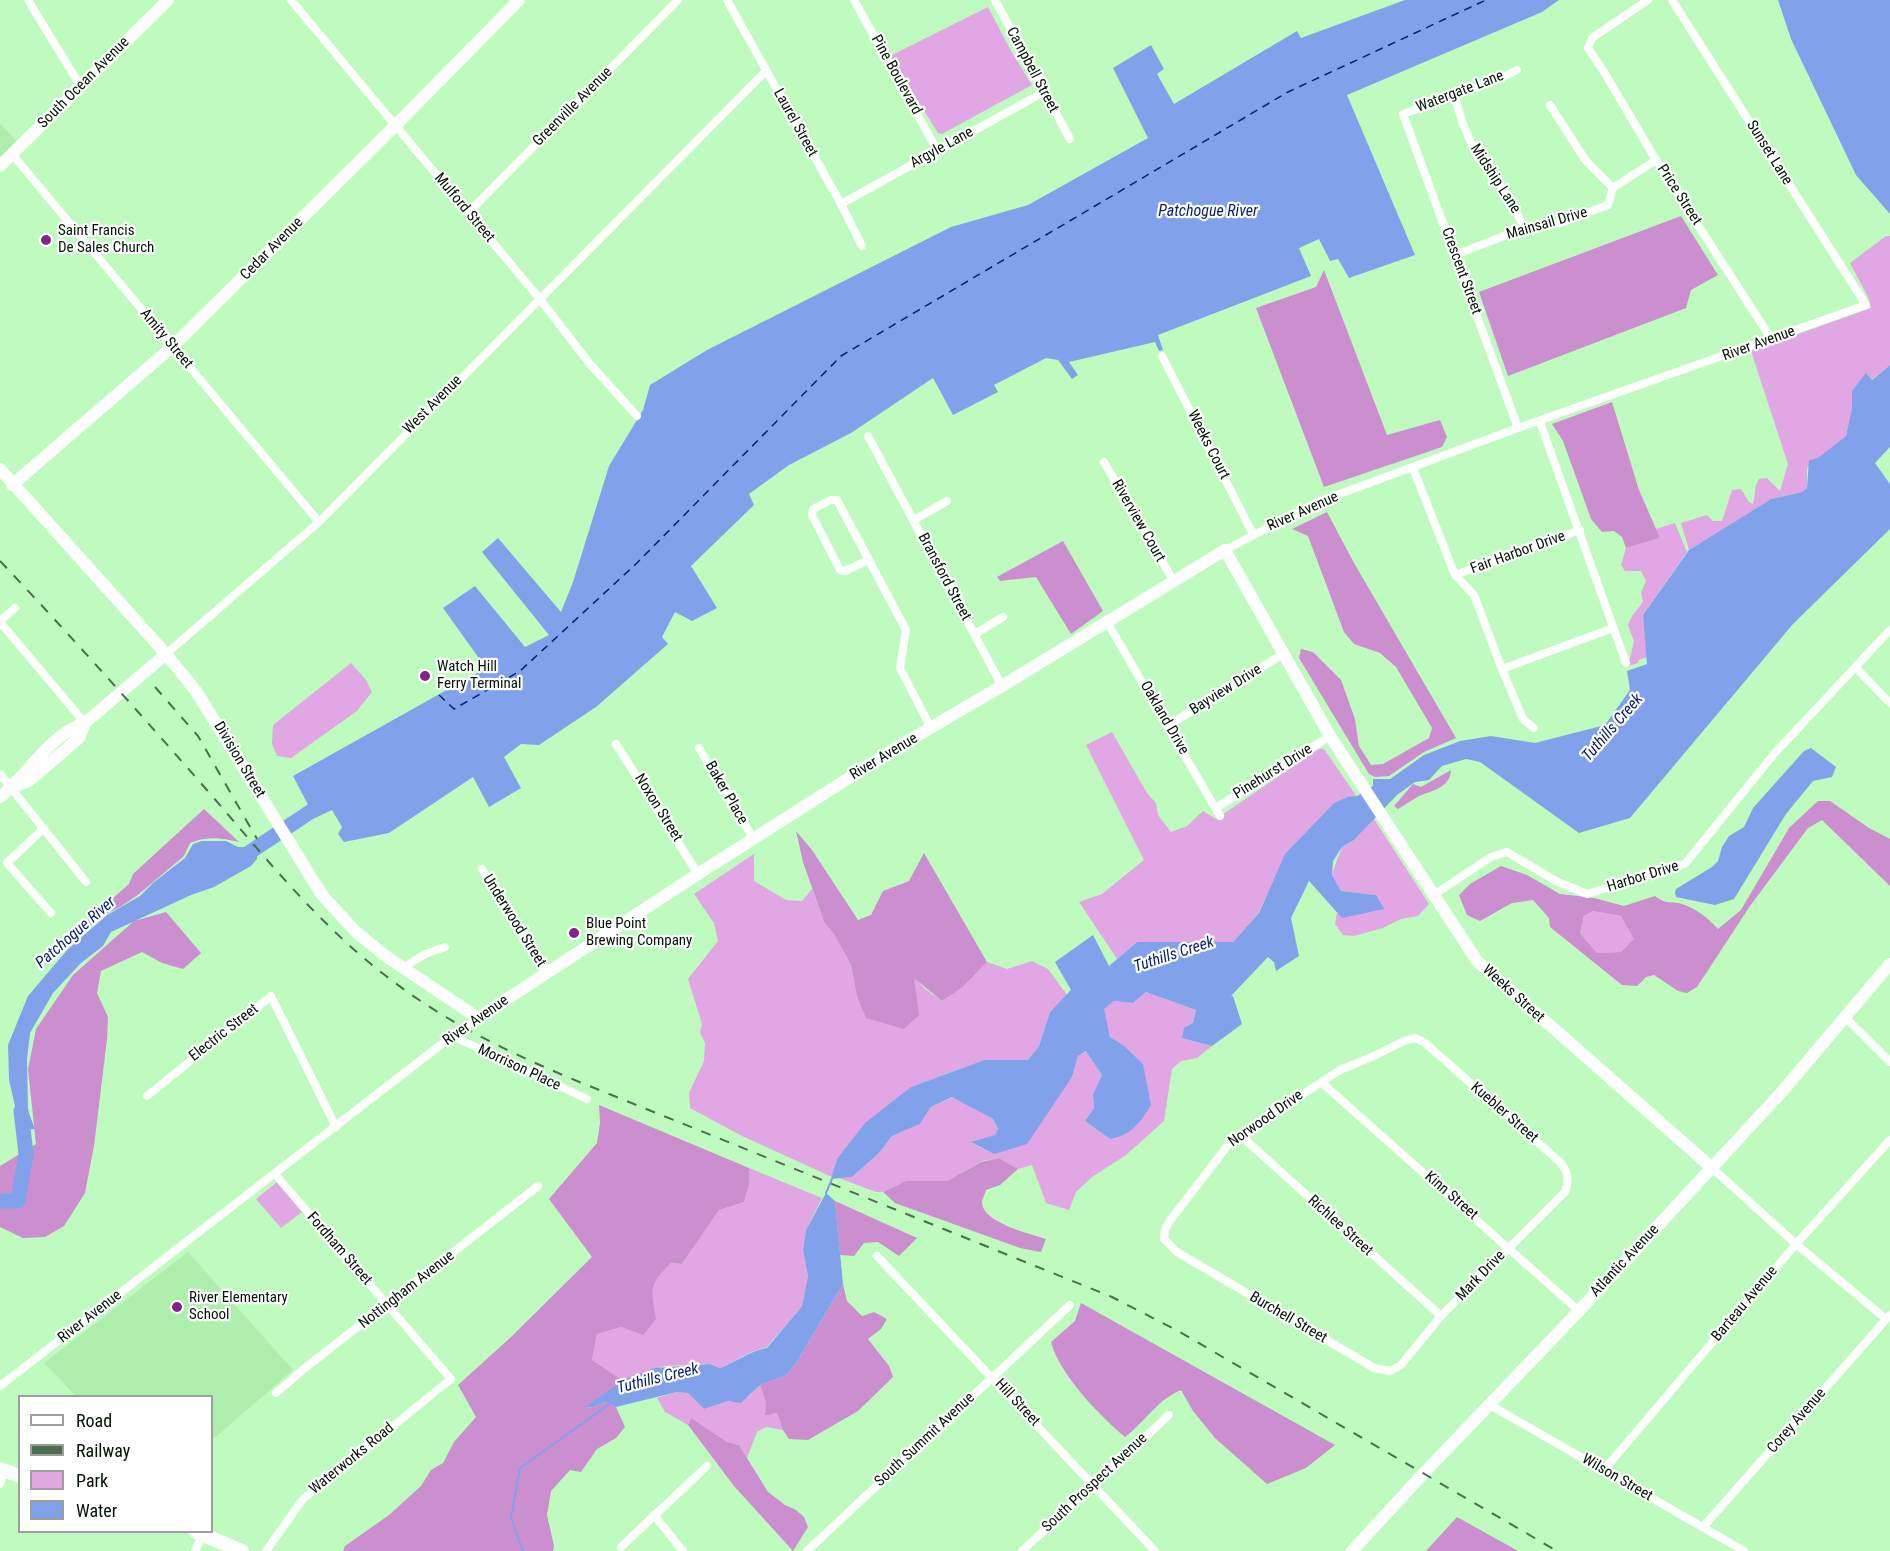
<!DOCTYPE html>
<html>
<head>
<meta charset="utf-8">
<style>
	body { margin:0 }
	#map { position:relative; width:1890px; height:1551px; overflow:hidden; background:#bffbbf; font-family:"Roboto Condensed",sans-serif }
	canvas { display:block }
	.legend { position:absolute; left:18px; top:1395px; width:195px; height:138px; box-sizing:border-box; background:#fff; border:2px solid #99a19a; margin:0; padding:8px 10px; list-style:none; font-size:18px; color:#001302 }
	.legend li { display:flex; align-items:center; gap:12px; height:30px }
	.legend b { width:30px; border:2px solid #99a19a }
</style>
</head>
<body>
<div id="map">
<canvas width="1890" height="1551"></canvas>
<ul class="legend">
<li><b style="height:8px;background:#fff"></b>Road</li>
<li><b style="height:8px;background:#4b6e4c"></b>Railway</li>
<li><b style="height:16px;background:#e1a6e4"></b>Park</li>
<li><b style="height:16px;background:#81a2eb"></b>Water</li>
</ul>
</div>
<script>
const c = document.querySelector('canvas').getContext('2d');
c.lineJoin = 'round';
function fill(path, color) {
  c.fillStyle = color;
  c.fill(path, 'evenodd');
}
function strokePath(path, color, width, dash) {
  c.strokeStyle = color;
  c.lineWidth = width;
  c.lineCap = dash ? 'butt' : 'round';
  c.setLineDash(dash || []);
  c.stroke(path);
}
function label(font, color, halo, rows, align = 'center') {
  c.font = font + ' "Roboto Condensed",sans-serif';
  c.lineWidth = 4.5;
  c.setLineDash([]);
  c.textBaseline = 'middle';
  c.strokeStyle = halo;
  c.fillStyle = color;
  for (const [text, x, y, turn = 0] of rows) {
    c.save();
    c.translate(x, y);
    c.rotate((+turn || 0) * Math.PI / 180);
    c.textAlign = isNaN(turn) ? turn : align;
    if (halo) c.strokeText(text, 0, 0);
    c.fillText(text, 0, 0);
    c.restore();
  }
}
fill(new Path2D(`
	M 0,123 L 16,141 L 0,158 Z
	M 188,1252 L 293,1370 L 212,1440 L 212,1396 L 76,1396 L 44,1363 Z`), '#aeefae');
fill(new Path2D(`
	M 988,7 L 1011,51 L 1032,85 L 942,134 L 938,133 L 890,56 Z
	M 1886,236 L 1890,236 L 1890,365 L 1871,380 L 1867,374 L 1852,391 L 1852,407 L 1846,436 L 1807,468 L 1807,488 L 1802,492 L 1771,499 L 1689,550 L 1681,523 L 1707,515 L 1713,521 L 1722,521 L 1732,490 L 1741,489 L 1749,502 L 1753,504 C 1756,494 1753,488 1759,479 L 1767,478 L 1780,491 L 1788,464 L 1751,351 L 1871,308 L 1868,297 L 1850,263 Z
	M 1675,523 L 1687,552 L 1643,615 L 1647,657 L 1639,660 L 1638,663 L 1628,666 L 1634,641 L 1628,625 C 1632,613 1638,611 1643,601 L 1641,593 L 1646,581 L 1641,571 L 1625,571 L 1621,565 L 1626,548 L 1660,538 L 1656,529 Z
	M 351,663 L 366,680 L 372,692 L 357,711 L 291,758 L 277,756 L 272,744 L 273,725 Z
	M 1112,732 L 1147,793 L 1156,803 L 1158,815 L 1171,832 L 1187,826 L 1203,811 L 1216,819 L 1319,749 L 1324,749 L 1357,797 L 1347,797 L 1334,803 L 1286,854 L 1258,914 L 1233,942 L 1137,942 L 1117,959 L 1079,902 L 1102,894 L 1144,860 L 1086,745 Z
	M 1374,819 L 1429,904 L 1418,916 L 1401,919 L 1383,928 L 1354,936 L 1343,935 L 1335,924 L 1337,912 L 1342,918 L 1376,895 L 1341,891 L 1332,875 L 1333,871 L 1342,847 L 1354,840 Z
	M 754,854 L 754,881 L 786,900 L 802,901 L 812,889 L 824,922 L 834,934 L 851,965 L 857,996 L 914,977 L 925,989 L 942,1001 L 963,987 L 987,962 L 1007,969 L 1032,961 L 1048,969 L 1067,995 L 1050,1012 L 1039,1046 L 1028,1060 L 984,1060 L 911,1087 L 837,1159 L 832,1177 L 742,1136 L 690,1108 L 689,1093 L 704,1061 L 705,1043 L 700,1033 L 702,1024 L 688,979 L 718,941 L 714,923 L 694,894 Z
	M 1593,911 L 1621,916 L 1635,939 L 1621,952 L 1597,953 L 1580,933 L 1584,916 Z
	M 1146,992 L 1196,1010 L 1193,1023 L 1183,1038 L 1212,1046 L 1197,1058 L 1181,1061 L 1172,1069 L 1164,1121 L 1126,1155 L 1092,1177 L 1076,1192 L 1069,1210 L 1046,1203 L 1032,1165 L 1018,1169 L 999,1158 L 982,1161 L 947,1181 L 906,1181 L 883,1192 L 876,1192 L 839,1178 L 852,1177 L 879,1153 L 892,1136 L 920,1124 L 931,1107 L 953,1097 L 993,1119 L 998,1130 L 995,1135 L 972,1143 L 994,1154 L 1072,1077 L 1078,1056 L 1087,1051 L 1102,1075 L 1093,1094 L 1094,1108 L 1085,1121 L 1110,1139 L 1123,1045 L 1110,1037 L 1103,1009 L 1114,1001 L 1133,1003 Z
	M 749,1168 L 822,1198 L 806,1230 L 803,1250 L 808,1276 L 802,1306 L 766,1348 C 749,1350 736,1362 720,1368 L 710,1364 L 664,1366 L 622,1380 L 592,1360 L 597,1334 L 622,1327 L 651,1293 L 655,1278 L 671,1263 L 682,1264 L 719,1210 L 744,1202 L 749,1185 Z
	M 277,1182 L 302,1212 L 281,1228 L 256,1199 Z
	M 760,1385 L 766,1403 L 766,1416 L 777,1413 L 783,1430 L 766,1427 L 757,1432 L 747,1458 L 739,1445 L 727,1442 L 691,1418 L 688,1425 L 665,1412 L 657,1398 L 677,1392 L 688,1393 L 704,1409 L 728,1401 L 748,1397 Z`), '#e1a6e4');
fill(new Path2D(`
	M 1681,216 L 1718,275 L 1691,290 L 1686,308 L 1508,376 L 1479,292 Z
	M 1324,270 L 1387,435 L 1440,420 L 1447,437 L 1442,447 L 1324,487 L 1256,308 L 1316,287 Z
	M 1612,402 L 1639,490 L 1660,538 L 1626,548 L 1622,537 L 1614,531 L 1602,532 L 1591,519 L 1563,441 L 1552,424 Z
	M 1327,512 L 1354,563 L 1456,738 L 1424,752 L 1389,776 L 1375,777 L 1369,774 L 1299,658 L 1301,649 L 1313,652 L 1341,680 L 1355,719 L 1359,746 L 1371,765 L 1383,764 L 1429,738 L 1432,728 L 1396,667 L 1380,653 L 1354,644 L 1344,632 L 1308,536 L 1292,529 Z
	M 1063,541 L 1103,611 L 1071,634 L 1036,577 L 1000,581 L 997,577 Z
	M 1451,770 C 1450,788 1433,790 1419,796 C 1412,800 1405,805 1398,809 L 1394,806 L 1413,784 L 1421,787 Z
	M 1818,801 L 1830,801 L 1869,828 L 1890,839 L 1890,886 L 1822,820 L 1808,828 L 1750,906 L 1697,987 L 1687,993 L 1678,991 L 1654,975 L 1646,977 L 1637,986 L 1622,985 L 1550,927 L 1549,918 L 1533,900 L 1512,903 L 1480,921 L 1467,915 L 1459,895 L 1470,884 L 1501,866 L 1527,875 L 1560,894 L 1594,898 L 1624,906 L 1655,896 C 1668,906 1669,900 1682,904 C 1697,909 1708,918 1718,929 L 1741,910 L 1789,828 ZM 1593,911 L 1621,916 L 1634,939 L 1621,952 L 1597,953 L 1580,933 L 1584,916 Z
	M 204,809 L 239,842 C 221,838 208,836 190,843 L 184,856 L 139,894 L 120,907 L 106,914 L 76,937 L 72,934 L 129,884 L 133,874 Z
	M 796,831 L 812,850 L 858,920 L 871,915 L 883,891 L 909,881 L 924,853 L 987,962 L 963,987 L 942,1001 L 914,978 L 919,1015 L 904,1029 L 866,1018 L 857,996 L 851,965 L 834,934 L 824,922 L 803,862 Z
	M 166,912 L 201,953 L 183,969 L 162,963 L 142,952 L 101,971 L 97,993 L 108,1017 L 107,1039 L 94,1146 L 85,1193 L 64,1226 L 45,1237 L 23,1238 L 0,1227 L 0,1166 L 36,1144 L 28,1069 L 36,1029 L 73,975 L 134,921 Z
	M 599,1105 L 749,1168 L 749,1185 L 744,1202 L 719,1210 L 682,1264 L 671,1263 C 648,1285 651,1289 656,1319 L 643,1335 L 622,1327 L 597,1334 L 592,1360 L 622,1380 L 585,1408 L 594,1407 L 605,1402 L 616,1407 L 625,1427 L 616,1438 L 597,1449 L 581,1472 L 570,1470 L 551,1491 L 547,1515 L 554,1546 L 553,1551 L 343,1551 L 345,1546 L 389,1515 L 421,1486 L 431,1470 L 443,1463 L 454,1442 L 476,1417 L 458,1385 L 510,1338 L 592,1257 L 549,1199 L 597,1143 L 600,1123 Z
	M 999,1158 L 1018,1169 L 1000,1185 L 986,1190 C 985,1194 982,1199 982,1203 C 983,1223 1031,1234 1046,1239 L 1041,1252 L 1020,1248 L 895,1203 L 883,1192 L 906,1181 L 947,1181 L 981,1162 Z
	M 835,1201 L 917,1238 L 899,1256 L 878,1242 L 864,1243 L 854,1256 L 840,1255 Z
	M 843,1284 L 847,1301 L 862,1316 L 874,1312 L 887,1319 L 881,1329 L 868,1339 L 889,1366 L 893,1377 L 858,1411 L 808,1440 L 789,1439 L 783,1430 L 777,1413 L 765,1416 L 766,1403 L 760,1385 L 785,1376 L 795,1365 Z
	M 1081,1303 L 1335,1445 L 1306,1468 L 1267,1484 L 1215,1438 L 1193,1411 L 1181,1390 C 1157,1400 1146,1421 1125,1437 C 1099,1415 1060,1375 1051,1342 L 1075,1321 Z
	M 691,1418 L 727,1442 L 739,1445 L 768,1492 L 785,1505 L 796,1510 L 804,1517 L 808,1527 L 793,1551 L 734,1486 L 688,1425 Z
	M 1457,1517 L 1518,1551 L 1426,1551 Z`), '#cb8ece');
fill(new Path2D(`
	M 1405,0 L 1559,0 L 1542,12 L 1347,95 L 1415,255 L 1349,278 L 1338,259 L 1330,261 L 1319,239 L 1299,248 L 1311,276 L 1158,335 L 1163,350 L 1159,351 L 1155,342 L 1069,362 L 1078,375 L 1072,379 L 1058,360 L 1046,358 L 994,385 L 998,392 L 953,415 L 933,378 L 851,433 L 789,465 L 749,494 L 754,505 L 691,566 L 717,608 L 692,621 L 675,612 L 662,637 L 668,644 L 596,707 L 539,745 L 521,744 L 504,757 L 521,788 L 489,807 L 473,777 L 389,833 L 344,842 L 338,834 L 342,827 L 332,810 L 315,818 L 293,776 L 486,668 L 443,608 L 475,586 L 525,647 L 549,635 L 482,552 L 498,538 L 561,612 L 573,582 L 609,466 L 643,410 L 650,385 L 707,350 L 951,227 L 1028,205 L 1148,138 L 1113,68 L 1151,45 L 1164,69 L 1157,74 L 1174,104 L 1297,31 L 1301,38 Z
	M 1778,0 L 1890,0 L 1890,214 L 1856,175 L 1791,39 Z
	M 1890,365 L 1890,447 L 1875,463 L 1890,484 L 1890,529 L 1793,624 L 1630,818 L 1579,833 L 1480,762 L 1466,759 L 1442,766 L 1429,780 L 1415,782 L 1397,795 L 1354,840 L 1342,847 L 1333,861 L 1332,875 L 1341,891 L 1376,895 L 1384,909 L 1342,918 L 1309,881 L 1291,918 L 1299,956 L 1276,971 L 1274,962 L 1268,957 L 1231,996 L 1233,996 L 1242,1024 L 1212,1046 L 1182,1038 L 1184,1028 L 1193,1023 L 1196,1010 L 1146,992 L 1133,1003 L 1114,1001 L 1104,1009 L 1110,1037 L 1123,1045 L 1143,1064 L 1151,1105 C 1139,1124 1133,1134 1110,1139 L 1085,1121 L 1094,1108 L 1093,1094 L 1102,1075 L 1086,1051 L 1078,1056 L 1072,1077 L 1027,1144 L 994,1154 L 971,1142 L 995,1135 L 998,1129 L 993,1119 L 952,1097 L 931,1107 L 920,1124 L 892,1136 L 879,1153 L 852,1177 L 831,1179 L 837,1159 L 865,1123 L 911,1087 L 984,1060 L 1028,1060 L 1039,1046 L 1050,1012 L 1071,990 L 1055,962 L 1093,935 L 1109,966 L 1137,942 L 1233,942 L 1259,913 L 1285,854 L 1334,803 L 1347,797 L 1357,796 L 1373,786 L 1373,779 L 1390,779 L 1424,755 L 1460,741 L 1491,736 L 1535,743 L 1605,725 L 1630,690 L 1627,671 L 1647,664 L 1643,615 L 1689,550 L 1771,499 L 1802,492 L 1807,488 L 1809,460 L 1818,458 L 1846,436 L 1852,407 L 1852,391 L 1866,373 L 1872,380 Z
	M 1811,748 L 1836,767 L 1832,777 L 1813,781 L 1786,814 L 1734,899 L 1715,905 L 1676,897 L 1675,893 L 1676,889 L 1712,867 L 1718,861 L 1722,847 L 1729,836 L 1744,827 L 1753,808 L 1804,751 Z
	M 202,841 L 226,841 L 238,847 L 250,847 L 257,855 L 257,859 L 251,866 L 214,887 L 191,895 L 111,932 L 103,946 L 81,963 L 53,993 L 30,1033 L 27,1060 L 28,1111 L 35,1129 L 23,1130 L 18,1119 L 9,1080 L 8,1045 L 28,996 L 68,949 L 107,915 L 140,896 L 153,883 L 185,858 L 193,844 Z
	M 826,1193 L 835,1201 L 843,1284 L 795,1365 L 785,1376 L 760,1385 L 741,1403 L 728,1401 L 704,1409 L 688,1393 L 677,1392 L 616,1407 L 605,1402 L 594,1407 L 584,1408 L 622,1380 L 655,1368 L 710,1364 L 720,1368 C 737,1362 749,1351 767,1348 L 802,1306 L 808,1276 L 803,1250 L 806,1230 Z`), '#81a2eb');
strokePath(new Path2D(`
	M 826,1193 L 832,1179
	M 523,1551 L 511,1518 L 520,1468 L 611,1403`), '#81a2eb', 2);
strokePath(new Path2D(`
	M 238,860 L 328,800
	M 0,1201 L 18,1201 L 26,1154 L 21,1111`), '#81a2eb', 15);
strokePath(new Path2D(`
	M 439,695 L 454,709 L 520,671 L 637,563 L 841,356 L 1288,92 L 1486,0`), '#061e70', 1.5, [8, 6]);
strokePath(new Path2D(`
	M 28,0 L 81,87
	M 291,0 L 539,298 L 590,364 L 637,416
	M 727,0 L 841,204 L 862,246
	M 854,0 L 937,150
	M 995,0 L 1070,139
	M 1648,0 L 1592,38 L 1588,48 L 1604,72 L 1656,160 L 1772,340
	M 1517,70 L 1494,81 L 1403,114 L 1518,428
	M 1454,94 L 1462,121 L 1476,155 L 1496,177 L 1525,228
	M 1550,105 L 1586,161 L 1613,188
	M 12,154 L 319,522
	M 841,204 L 1044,92
	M 468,213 L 678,0
	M 1455,255 L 1525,228 L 1560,223 L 1608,205 L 1613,188 L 1656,160
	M 1162,356 L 1253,534
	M 1540,422 L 1626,663
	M 868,436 L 1002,686
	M 1104,462 L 1173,580
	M 1413,468 L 1455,575 L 1474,595 L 1502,669 L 1523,719 L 1534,728
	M 914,520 L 947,501
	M 1225,550 L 1318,502 L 1518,428 L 1866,305 L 1672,0
	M 869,560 L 845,571 L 840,570 L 812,515 L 813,509 L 831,500 L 837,500 L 906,630 L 900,668 L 931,728
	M 1455,575 L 1580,530
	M 0,621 L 15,608
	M 0,622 L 85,723
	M 1107,622 L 1220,816
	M 975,634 L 1003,617
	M 166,654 L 319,522 L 766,71
	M 1855,667 L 1890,703
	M 1502,669 L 1613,628
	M 1169,725 L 1283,654
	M 616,744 L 698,874
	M 699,748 L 753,838
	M 0,774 L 86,882
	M 1216,808 L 1330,736
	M 44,828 L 7,863 L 51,913
	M 482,869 L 547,973
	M 1435,894 L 1491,857 L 1507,852 L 1556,881 L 1587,894 L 1685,864 L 1774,754 L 1890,630
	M 403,968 L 425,954 L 445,947
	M 1846,1018 L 1890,1062
	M 452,1036 L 587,1099
	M 1415,1038 L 1424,1042 L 1560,1162 C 1568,1172 1570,1179 1565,1192 L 1441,1316 L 1401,1365 L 1390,1371 L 1374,1368 L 1177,1252 L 1164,1239 L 1165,1230 L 1169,1222 L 1231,1141 L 1340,1070 L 1374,1056 L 1404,1041 Z
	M 1321,1082 L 1579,1311
	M 147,1096 L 271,996 L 336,1127
	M 1240,1135 L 1441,1316
	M 1711,1167 L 1796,1244 L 1886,1319
	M 877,1256 L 1155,1551
	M 0,1386 L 452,1036 L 478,1018
	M 276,1393 L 305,1368 L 538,1186
	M 1490,1405 L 1744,1551
	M 1603,1471 L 1796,1244 L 1890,1140
	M 0,1484 L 4,1471
	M 654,1515 L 683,1551
	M 1703,1527 L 1890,1315
	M 621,1547 L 707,1466
	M 195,1551 L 203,1534
	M 266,1551 L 303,1499 L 451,1379 L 275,1174
	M 807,1551 L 1070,1305
	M 1022,1551 L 1169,1415`), '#fff', 8);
strokePath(new Path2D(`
	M 0,166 L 168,0
	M 0,469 L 166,654 L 196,691 L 322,895 L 356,932 L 387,957 L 478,1018 L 698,874 L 896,748 L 1002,686 L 1225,550 L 1330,736 L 1477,961 L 1711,1167
	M 12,485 L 172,347 L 395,126 L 519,0
	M 16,786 L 29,781 L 79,738 L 85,723
	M 0,797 C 29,774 49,735 85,723 L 166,654
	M 1352,1551 L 1423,1474 L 1579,1311 L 1780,1094 L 1890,964`), '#fff', 12);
strokePath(new Path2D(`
	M 0,1469 L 20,1476
	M 196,1532 L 242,1551`), '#fff', 14);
strokePath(new Path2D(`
	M 0,561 C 73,638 143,717 213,797 C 268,861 322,928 390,979 C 447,1023 510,1053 577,1081 L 1112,1297 L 1178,1331 L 1557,1551
	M 155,687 L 198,736 L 257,839`), '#4b6e4c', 2, [10, 10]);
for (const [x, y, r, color] of [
	[46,240,6,"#85238c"],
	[425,676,6,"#85238c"],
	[574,933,6,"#85238c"],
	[177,1307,6,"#85238c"]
]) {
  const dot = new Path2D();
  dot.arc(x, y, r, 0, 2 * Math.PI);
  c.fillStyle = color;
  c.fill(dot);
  strokePath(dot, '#fff', 2);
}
label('15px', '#001302', '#fff', [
	["Campbell Street",1032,70,62],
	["Pine Boulevard",896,75,61],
	["South Ocean Avenue",84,83,-45],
	["Watergate Lane",1460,92,-21],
	["Greenville Avenue",573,107,-45],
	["Laurel Street",795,123,61],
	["Argyle Lane",942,148,-29],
	["Sunset Lane",1769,153,58],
	["Midship Lane",1495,179,57],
	["Price Street",1679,195,57],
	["Mulford Street",464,208,50],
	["Mainsail Drive",1547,224,-16],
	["Cedar Avenue",272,249,-45],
	["Crescent Street",1461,271,70],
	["Amity Street",166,339,50],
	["River Avenue",1759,344,-20],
	["West Avenue",433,405,-45],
	["Weeks Court",1208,445,63],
	["River Avenue",1303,512,-24],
	["Riverview Court",1138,521,60],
	["Fair Harbor Drive",1518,553,-20],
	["Bransford Street",944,577,62],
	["Bayview Drive",1226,690,-32],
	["Oakland Drive",1164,718,60],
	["River Avenue",884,757,-31],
	["Division Street",239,760,59],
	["Pinehurst Drive",1273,772,-32],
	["Baker Place",726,793,60],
	["Noxon Street",658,808,58],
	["Harbor Drive",1643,877,-17],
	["Underwood Street",514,921,58],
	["Weeks Street",1513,994,42],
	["River Avenue",476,1021,-35],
	["Electric Street",224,1033,-38],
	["Morrison Place",519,1068,25],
	["Kuebler Street",1504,1113,41],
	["Norwood Drive",1266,1119,-35],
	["Kinn Street",1451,1196,41],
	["Richlee Street",1340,1226,42],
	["Fordham Street",339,1249,49],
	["Atlantic Avenue",1625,1261,-47],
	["Mark Drive",1481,1276,-46],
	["Nottingham Avenue",407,1290,-38],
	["Barteau Avenue",1745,1304,-50],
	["River Avenue",90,1317,-38],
	["Burchell Street",1288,1318,30],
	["Hill Street",1017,1403,47],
	["Corey Avenue",1797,1421,-49],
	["South Summit Avenue",925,1440,-43],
	["Waterworks Road",352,1459,-39],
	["Wilson Street",1617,1478,30],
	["South Prospect Avenue",1095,1483,-43]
]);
label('15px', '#001302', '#fff', [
	["Saint Francis",58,231],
	["De Sales Church",58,248],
	["Watch Hill",437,667],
	["Ferry Terminal",437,684],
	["Blue Point",586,924],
	["Brewing Company",586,941],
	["River Elementary",189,1298],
	["School",189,1315]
], 'left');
label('italic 16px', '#061e70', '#fff', [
	["Patchogue River",1208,212],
	["Tuthills Creek",1613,728,-49],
	["Patchogue River",76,933,-41],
	["Tuthills Creek",1174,955,-18],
	["Tuthills Creek",658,1379,-14]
]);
</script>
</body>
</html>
